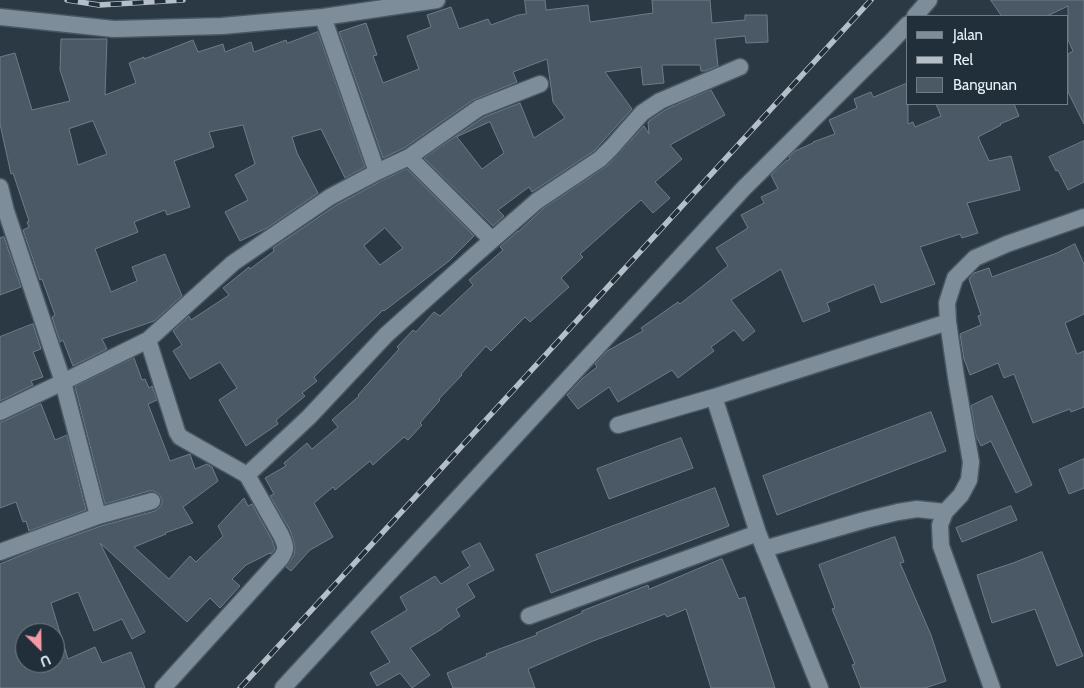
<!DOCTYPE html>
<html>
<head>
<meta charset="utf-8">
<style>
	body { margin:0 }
	#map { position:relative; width:1084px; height:688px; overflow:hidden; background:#2b3944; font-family:Cabin,sans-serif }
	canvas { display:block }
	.legend { position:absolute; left:906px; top:15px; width:162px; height:90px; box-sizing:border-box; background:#212f3a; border:1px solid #717d86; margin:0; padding:6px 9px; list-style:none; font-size:15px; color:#e9f2f9 }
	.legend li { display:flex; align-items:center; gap:10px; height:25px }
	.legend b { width:25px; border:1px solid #717d86 }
	.north { position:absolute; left:15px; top:623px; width:50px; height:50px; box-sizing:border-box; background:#212f3a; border:1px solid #717d86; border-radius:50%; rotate:157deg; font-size:14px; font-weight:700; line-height:20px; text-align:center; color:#e9f2f9 }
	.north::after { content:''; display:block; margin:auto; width:18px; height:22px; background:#f49aa6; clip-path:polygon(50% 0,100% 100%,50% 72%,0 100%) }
</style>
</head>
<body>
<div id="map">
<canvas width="1084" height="688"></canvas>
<ul class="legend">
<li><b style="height:6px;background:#7d8d9a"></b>Jalan</li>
<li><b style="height:6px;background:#b5bfc8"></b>Rel</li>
<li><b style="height:14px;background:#4a5965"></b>Bangunan</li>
</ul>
<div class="north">U</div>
</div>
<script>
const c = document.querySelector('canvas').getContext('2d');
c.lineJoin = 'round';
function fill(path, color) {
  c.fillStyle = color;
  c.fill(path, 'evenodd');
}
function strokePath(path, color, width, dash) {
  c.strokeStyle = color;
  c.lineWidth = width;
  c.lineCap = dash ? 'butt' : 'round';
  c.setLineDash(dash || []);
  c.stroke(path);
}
const building = new Path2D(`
	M 525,0 L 545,0 L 546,10 L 588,5 L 590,22 L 653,13 L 652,0 L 710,0 L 712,23 L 745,20 L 745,15 L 767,15 L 768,42 L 746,43 L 745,36 L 715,39 L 718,66 L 705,71 L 701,71 L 700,65 L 662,65 L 664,83 L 643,85 L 641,67 L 605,72 L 632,109 L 594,151 L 532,192 L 529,187 L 498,210 L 504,216 L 493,226 L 424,158 L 484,117 L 520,103 L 534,138 L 565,118 L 553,102 L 547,59 L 513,72 L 517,82 L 473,100 L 404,148 L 383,158 L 339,32 L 366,23 L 377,55 L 373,56 L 383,83 L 419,69 L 407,36 L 431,27 L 427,15 L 451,7 L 459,29 L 488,19 L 491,25 L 518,15 L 526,14 ZM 490,122 L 504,153 L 482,169 L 457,137 Z
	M 991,0 L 1084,0 L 1084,124 L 1068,92 L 1068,54 L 1073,51 L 1068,40 L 1068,6 L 1047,16 L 1002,16 Z
	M 318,32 L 365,167 L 345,178 L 321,129 L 292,137 L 297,153 L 318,193 L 267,228 L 240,241 L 225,212 L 248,200 L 235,175 L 255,164 L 243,125 L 209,132 L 214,147 L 174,161 L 190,207 L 167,215 L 165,210 L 134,222 L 138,232 L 95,249 L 111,292 L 137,281 L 132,267 L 165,254 L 182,296 L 154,321 L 102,339 L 107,349 L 73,366 L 63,340 L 60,342 L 52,317 L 55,315 L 42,279 L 40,280 L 23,230 L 29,227 L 27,222 L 29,221 L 13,173 L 11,174 L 0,124 L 0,57 L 15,53 L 32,110 L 70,101 L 60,70 L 61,39 L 107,39 L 105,95 L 136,83 L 129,63 L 144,57 L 144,59 L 193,40 L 198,52 L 223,44 L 225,52 L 251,42 L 254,52 L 286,40 L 287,43 ZM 93,121 L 107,154 L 78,165 L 69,129 Z
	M 908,83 L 908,124 L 913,122 L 915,127 L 941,116 L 936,104 L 1014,104 L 1019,116 L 1000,124 L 1001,125 L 978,137 L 989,161 L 1011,156 L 1020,190 L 967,203 L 978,233 L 962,238 L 960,234 L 920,247 L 935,284 L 881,303 L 874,284 L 827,303 L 830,311 L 803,322 L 781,269 L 731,300 L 755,331 L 743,341 L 734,330 L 711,347 L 714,351 L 678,378 L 672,370 L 618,402 L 609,387 L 578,409 L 567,395 L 583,378 L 597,367 L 595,364 L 607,351 L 643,331 L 641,328 L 678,302 L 680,304 L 728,266 L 716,248 L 748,228 L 741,215 L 764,203 L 761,197 L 778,189 L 771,175 L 786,161 L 790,159 L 789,157 L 795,151 L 813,143 L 813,142 L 835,134 L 829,120 L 857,108 L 854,99 L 871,92 L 873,97 Z
	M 711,90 L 725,115 L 670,145 L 682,159 L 655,182 L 670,198 L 653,213 L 641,200 L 580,254 L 583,257 L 561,278 L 569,287 L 530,322 L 525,317 L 491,351 L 486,346 L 461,374 L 462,375 L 439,399 L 440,400 L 420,423 L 422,425 L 408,440 L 404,437 L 373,465 L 370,461 L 335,490 L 333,487 L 314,503 L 333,537 L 310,550 L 291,571 L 286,567 L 294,555 L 295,548 L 294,542 L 290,530 L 270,496 L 274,494 L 265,478 L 286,466 L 284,463 L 307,443 L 312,449 L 338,427 L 332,420 L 359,396 L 358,395 L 399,349 L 397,347 L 413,330 L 416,332 L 434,312 L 440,316 L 473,285 L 469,280 L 503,250 L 500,247 L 518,231 L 518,232 L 544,208 L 607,166 L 644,126 L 649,134 L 648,122 L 649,121 L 665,110 Z
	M 1084,141 L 1084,182 L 1068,190 L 1058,170 L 1056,171 L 1049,157 Z
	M 407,169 L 474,236 L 449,261 L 384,311 L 383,310 L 314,377 L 317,381 L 302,393 L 305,396 L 276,420 L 278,424 L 246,446 L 219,400 L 237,388 L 220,362 L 190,379 L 173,351 L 182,345 L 173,331 L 189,316 L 191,320 L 229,295 L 223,288 L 249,267 L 250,269 L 274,251 L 273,248 L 335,206 L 381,181 ZM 385,228 L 403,248 L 380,265 L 364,246 Z
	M 4,237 L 21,287 L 0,295 L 0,238 Z
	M 1075,244 L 1084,264 L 1084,314 L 1065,323 L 1077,354 L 1084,351 L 1084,407 L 1071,412 L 1070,409 L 1033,423 L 1014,374 L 1004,378 L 998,363 L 970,375 L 964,359 L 960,334 L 981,325 L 978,316 L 981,315 L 969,279 L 974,273 L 989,268 L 992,277 L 1057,253 Z
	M 33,324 L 41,349 L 33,352 L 43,377 L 31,381 L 33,385 L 0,401 L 0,337 Z
	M 134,358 L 142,380 L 145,379 L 149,388 L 152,386 L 157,400 L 148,404 L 170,461 L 190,454 L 195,469 L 207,464 L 212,467 L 218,481 L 183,507 L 193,523 L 165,533 L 166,534 L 134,547 L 169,579 L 190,556 L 196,562 L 223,536 L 218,526 L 244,498 L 248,506 L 252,504 L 272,540 L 275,549 L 271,554 L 270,553 L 246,565 L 232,579 L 240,586 L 220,608 L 210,598 L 187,622 L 100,543 L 145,632 L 132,639 L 122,619 L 94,631 L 78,592 L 51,603 L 68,659 L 95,647 L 102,663 L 131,652 L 145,688 L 0,688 L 0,564 L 36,549 L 101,526 L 155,511 L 159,508 L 162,504 L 162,499 L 159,494 L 154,491 L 149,491 L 105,504 L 75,387 ZM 25,633 L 55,633 L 55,663 L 25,663 Z
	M 992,396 L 1032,485 L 1016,493 L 991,441 L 981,446 L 976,436 L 971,406 Z
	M 41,404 L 55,440 L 67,435 L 86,510 L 29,531 L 26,521 L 23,522 L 16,502 L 0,508 L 0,422 L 4,421 Z
	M 931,412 L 946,451 L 777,515 L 763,476 Z
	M 681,438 L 693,468 L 609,499 L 597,469 Z
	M 1084,459 L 1084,488 L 1069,494 L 1059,470 Z
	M 715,488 L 729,526 L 551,593 L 536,555 Z
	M 1011,506 L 1017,520 L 962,542 L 956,528 Z
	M 895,537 L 904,562 L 900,563 L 931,635 L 946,681 L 925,688 L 861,688 L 852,665 L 855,664 L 832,609 L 835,608 L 819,565 Z
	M 480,543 L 494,570 L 467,584 L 475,597 L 456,609 L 460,616 L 442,628 L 442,629 L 410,648 L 430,675 L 412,688 L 400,673 L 377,686 L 370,673 L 390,662 L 371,632 L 407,610 L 400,597 L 435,576 L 441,584 L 470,566 L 462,552 Z
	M 1042,552 L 1083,656 L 1057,666 L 1035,609 L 992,623 L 977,575 L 1013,563 Z
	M 722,559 L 739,599 L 745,597 L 775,688 L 711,688 L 686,609 L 667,617 L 665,614 L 593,641 L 528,669 L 535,688 L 453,688 L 447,673 L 487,656 L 486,654 L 537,635 L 536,633 L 582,613 L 582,611 L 648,585 L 649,589 Z`);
fill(building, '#4a5965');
strokePath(building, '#6c7c89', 1);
const minor = new Path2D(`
	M 915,16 L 929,0
	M 0,17 L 114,29 L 222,26 L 323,17 L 437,0
	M 323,17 L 377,172
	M 409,157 L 492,240
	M 0,187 L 6,211 L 63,382 L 98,516
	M 148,340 L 177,432 L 180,437 L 247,475 L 281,535 C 286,546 287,549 281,558 L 163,688
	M 714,397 L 758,533 L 820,688
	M 0,412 L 63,382 L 148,340 L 233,263 L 330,197 L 377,172 L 409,157 L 479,108 L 540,84
	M 618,425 L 714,397 L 948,322
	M 247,475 L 309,417 L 386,335 L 475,255 L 537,201 L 600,159 L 612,147 L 642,113 L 660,101 L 740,67
	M 764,549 L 865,520 L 898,512 L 917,509 L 945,512
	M 0,552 L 98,516 L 152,501
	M 529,616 L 758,533
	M 283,688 L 744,188 L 890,43 L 908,24
	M 992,688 L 941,546 L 940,525 L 945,512 L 961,495 L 969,480 L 971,462 L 956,377 L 948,322 L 947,303 L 955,278 L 975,258 L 1007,244 L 1084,217`);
strokePath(minor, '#4b5760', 19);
strokePath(minor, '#7d8d9a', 16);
const rail = new Path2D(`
	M 67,0 L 99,5 L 183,0
	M 240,688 L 871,0`);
strokePath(rail, '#b5bfc8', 5.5);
strokePath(rail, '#212f3a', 4, [11]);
</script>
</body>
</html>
